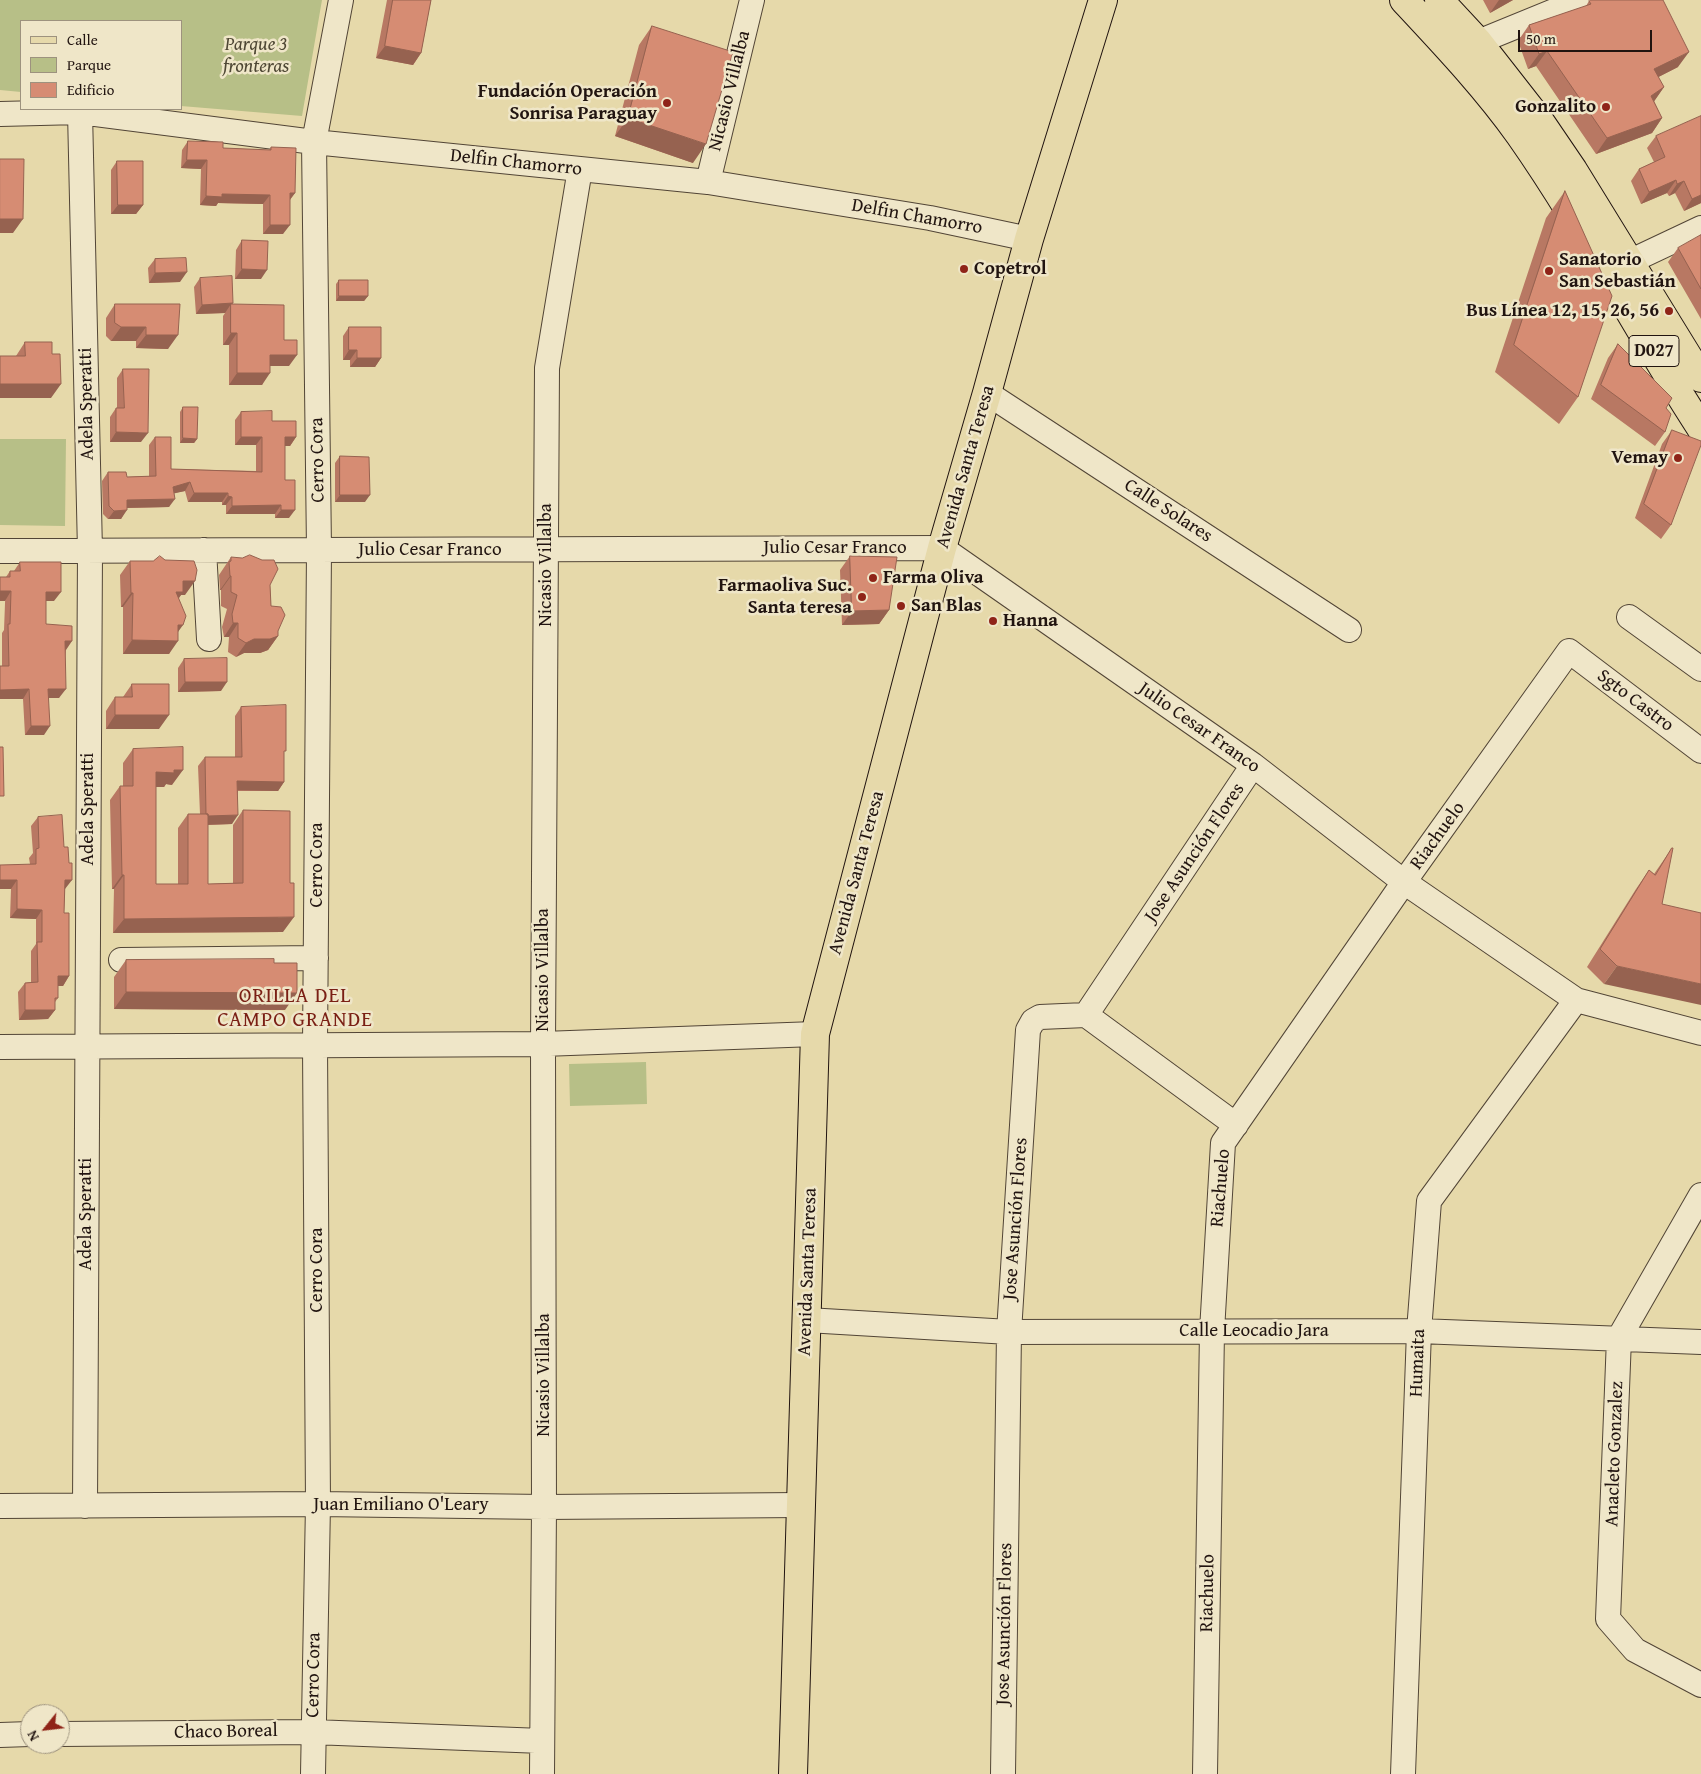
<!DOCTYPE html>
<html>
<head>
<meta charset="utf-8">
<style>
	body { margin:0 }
	#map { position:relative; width:1701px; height:1774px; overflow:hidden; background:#e6d9aa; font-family:"Gentium Book Plus",serif }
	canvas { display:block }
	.legend { position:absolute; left:20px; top:20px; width:162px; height:90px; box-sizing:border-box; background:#efe6c8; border:1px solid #9d927e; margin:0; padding:6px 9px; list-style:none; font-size:15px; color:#211410 }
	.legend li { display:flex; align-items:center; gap:10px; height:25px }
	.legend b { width:25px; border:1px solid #9d927e }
	.north { position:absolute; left:20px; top:1704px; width:50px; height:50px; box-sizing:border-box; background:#efe6c8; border:1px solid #9d927e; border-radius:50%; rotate:241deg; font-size:14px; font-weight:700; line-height:20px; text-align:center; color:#211410 }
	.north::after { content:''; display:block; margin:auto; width:18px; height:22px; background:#8f2418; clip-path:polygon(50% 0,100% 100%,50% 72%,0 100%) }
	.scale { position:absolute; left:1518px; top:30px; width:134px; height:22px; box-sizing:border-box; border:2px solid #211410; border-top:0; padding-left:6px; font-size:15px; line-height:18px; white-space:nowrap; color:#211410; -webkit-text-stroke:4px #efe6c8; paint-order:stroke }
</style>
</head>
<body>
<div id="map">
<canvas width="1701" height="1774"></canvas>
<ul class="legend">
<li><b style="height:6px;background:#e6d9aa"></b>Calle</li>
<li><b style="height:14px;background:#b7bf87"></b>Parque</li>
<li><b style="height:14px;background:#d68c73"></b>Edificio</li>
</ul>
<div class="north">N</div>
<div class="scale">50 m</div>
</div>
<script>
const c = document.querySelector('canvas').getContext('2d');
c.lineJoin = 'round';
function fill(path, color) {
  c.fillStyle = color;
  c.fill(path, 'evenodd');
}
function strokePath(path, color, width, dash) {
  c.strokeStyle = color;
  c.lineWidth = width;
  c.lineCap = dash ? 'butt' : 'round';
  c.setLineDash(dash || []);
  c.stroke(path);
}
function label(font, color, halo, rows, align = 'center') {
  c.font = font + ' "Gentium Book Plus",serif';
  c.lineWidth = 5;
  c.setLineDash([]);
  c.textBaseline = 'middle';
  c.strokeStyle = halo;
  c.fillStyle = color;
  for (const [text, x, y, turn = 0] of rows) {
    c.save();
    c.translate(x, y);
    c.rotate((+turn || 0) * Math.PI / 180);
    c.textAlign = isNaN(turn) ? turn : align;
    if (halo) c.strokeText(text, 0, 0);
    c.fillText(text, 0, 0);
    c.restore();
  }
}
fill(new Path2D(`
	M 0,0 L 322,0 L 302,116 L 181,106 L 181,21 L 21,21 L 21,92 L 0,90 Z
	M 0,439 L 66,439 L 65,526 L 0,525 Z
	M 646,1062 L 647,1104 L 570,1106 L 569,1064 Z`), '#b7bf87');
const minor = new Path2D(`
	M 1478,42 L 1581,0
	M 80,112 L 90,551 L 85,1506
	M 0,114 L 80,112 L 314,142 L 708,182 L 930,218 L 1029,239
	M 708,182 L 752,0
	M 1612,270 L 1701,228
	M 987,393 L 1349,630
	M 204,550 L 209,639
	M 0,551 L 942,548 L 1253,765 L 1404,882 L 1576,1000 L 1701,1033
	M 1629,617 L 1701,669
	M 121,960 L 316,958
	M 1086,1015 L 1253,765
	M 1086,1015 L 1236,1125
	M 0,1047 L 543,1044 L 815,1034
	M 1701,1195 L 1619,1338 L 1608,1619 L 1635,1650 L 1701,1685
	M 807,1320 L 1009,1332 L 1419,1331 L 1701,1342
	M 0,1506 L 318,1504 L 544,1507 L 801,1505
	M 60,1734 L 313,1732 L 542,1741
	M 0,1735 L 30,1734
	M 313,1774 L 318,1504 L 315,1045 L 319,550 L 314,142 L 341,0
	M 542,1774 L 544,1507 L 543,1044 L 547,368 L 580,169
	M 1003,1774 L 1009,1332 L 1028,1030 L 1033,1021 L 1040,1017 L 1086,1015
	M 1205,1774 L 1212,1331 L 1223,1143 L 1404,882 L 1569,651 L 1701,751
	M 1403,1774 L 1419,1331 L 1429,1201 L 1576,1000`);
const major = new Path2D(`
	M 793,1774 L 815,1034 L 942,548 L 987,393 L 1029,239 L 1103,0`);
const highway = new Path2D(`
	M 1404,0 C 1444,43 1485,86 1520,135 C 1586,229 1638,332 1701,428
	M 1439,0 L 1478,42 L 1539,120 L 1573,170 L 1701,378`);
strokePath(minor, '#524536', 26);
strokePath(major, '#211410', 30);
strokePath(highway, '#211410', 30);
strokePath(minor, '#efe6c8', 24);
strokePath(major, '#e6d9aa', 28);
strokePath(highway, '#e6d9aa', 28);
fill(new Path2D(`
	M 387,0 L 431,0 L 421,53 L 413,65 L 376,58 Z
	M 1483,0 L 1513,0 L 1490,13 Z
	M 1589,1 L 1678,67 L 1658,77 L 1664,87 L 1654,101 L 1662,118 L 1652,133 L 1596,154 L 1536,66 L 1528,69 L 1518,41 L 1529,25 L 1586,6 Z
	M 652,26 L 693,163 L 615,136 L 639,45 Z
	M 1701,116 L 1701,203 L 1684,211 L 1675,193 L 1669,196 L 1667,193 L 1641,204 L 1631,181 L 1639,169 L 1654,162 L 1647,148 L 1656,136 Z
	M 188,141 L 223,148 L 269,150 L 271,147 L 295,193 L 290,200 L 283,234 L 263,234 L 263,204 L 218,203 L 216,206 L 200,205 L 201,169 L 181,168 L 182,150 Z
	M 117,161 L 143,205 L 136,214 L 111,214 L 111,170 Z
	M 1565,191 L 1578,397 L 1559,424 L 1495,372 L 1546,218 Z
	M 1701,235 L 1701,319 L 1668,262 L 1678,248 Z
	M 242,240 L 261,279 L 235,279 L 236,250 Z
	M 155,259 L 180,282 L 149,283 L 148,268 Z
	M 200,278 L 232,304 L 284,340 L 289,366 L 270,366 L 262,385 L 229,385 L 229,345 L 223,345 L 223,316 L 225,313 L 196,314 L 194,287 Z
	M 339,280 L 368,296 L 364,301 L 336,301 L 336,284 Z
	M 115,304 L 180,304 L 168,349 L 136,348 L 136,341 L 111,341 L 106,336 L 106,318 Z
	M 349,327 L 381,358 L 375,367 L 350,367 L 350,360 L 343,360 L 343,336 Z
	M 25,342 L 51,398 L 0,398 L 16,356 Z
	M 1618,344 L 1666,408 L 1665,432 L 1655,446 L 1591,399 L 1608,358 Z
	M 123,369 L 141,442 L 110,442 L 110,417 L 116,408 L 117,408 L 117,378 Z
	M 183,407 L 197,439 L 194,443 L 180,443 L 180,412 Z
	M 241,412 L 272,421 L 296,437 L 290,446 L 285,446 L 285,480 L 289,518 L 275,518 L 275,514 L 226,514 L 226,505 L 222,505 L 222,502 L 188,502 L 185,491 L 174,493 L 169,507 L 127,508 L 121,519 L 108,519 L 103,514 L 102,481 L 108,472 L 127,477 L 149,476 L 149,445 L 155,437 L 171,469 L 256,471 L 256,445 L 235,445 L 235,420 Z
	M 1672,430 L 1671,525 L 1661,539 L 1635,518 L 1662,444 Z
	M 340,456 L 365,502 L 335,502 L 335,463 Z
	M 850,556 L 889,610 L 879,624 L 842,625 L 840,570 Z
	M 231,557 L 270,585 L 271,606 L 278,631 L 278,636 L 268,650 L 260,653 L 244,653 L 236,657 L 228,652 L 229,637 L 224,637 L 222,627 L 227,609 L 221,606 L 221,590 L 220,590 L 219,575 Z
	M 130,561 L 185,595 L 181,595 L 179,598 L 178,632 L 169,654 L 123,654 L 123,607 L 121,607 L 120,575 Z
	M 20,562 L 54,601 L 46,601 L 46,624 L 66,650 L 59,698 L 48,698 L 44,735 L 25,735 L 23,699 L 0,699 L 0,666 L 2,666 L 2,633 L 4,630 L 6,577 L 10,571 L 14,571 Z
	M 184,659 L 221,691 L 178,692 L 178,668 Z
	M 132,684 L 159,729 L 106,729 L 106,711 L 115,697 L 123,697 Z
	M 241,707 L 284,754 L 284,782 L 278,791 L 238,791 L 232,824 L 208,825 L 208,884 L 233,883 L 233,825 L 243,810 L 283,932 L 113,933 L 114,889 L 112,889 L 110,800 L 120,786 L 123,786 L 123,763 L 133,749 L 172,785 L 166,784 L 164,787 L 156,787 L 156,884 L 178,884 L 178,828 L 188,814 L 200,814 L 198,766 L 205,757 L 235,757 L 235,716 Z
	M 38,817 L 65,889 L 64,913 L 69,976 L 63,986 L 58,986 L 58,998 L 55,1002 L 55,1010 L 48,1019 L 19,1020 L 18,992 L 25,983 L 31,982 L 31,951 L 36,944 L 36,919 L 10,918 L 11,889 L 0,889 L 30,864 L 29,858 L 33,853 L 31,826 Z
	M 1672,848 L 1662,904 L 1604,984 L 1587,967 L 1636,889 L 1649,870 L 1654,874 Z
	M 126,960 L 274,963 L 285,1010 L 114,1009 L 114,977 Z`), '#b87863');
fill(new Path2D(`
	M 1499,0 L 1513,0 L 1490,13 Z
	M 385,46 L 421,53 L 413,65 L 376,58 Z
	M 1547,51 L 1536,66 L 1528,69 L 1539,54 Z
	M 1689,52 L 1678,67 L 1643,85 L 1654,69 Z
	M 1664,87 L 1653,103 L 1651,96 Z
	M 628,118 L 706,144 L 693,163 L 615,136 Z
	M 1662,118 L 1652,133 L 1596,154 L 1607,138 Z
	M 187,160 L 207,160 L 201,169 L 181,168 Z
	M 1676,180 L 1667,193 L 1641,204 L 1649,192 Z
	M 1684,181 L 1675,193 L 1669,196 L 1677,184 Z
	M 290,193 L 295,193 L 288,202 Z
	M 222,194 L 270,195 L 263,204 L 218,203 L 216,206 L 200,205 L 206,196 Z
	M 1701,195 L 1701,203 L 1684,211 L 1692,199 Z
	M 118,205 L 143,205 L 136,214 L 111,214 Z
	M 0,219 L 23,219 L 13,233 L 0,233 Z
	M 270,225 L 290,225 L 283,234 L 263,234 Z
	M 242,269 L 267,270 L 261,279 L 235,279 Z
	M 187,272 L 180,282 L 149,283 L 155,273 Z
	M 339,296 L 368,296 L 364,301 L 336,301 Z
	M 233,303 L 231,306 L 231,304 L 225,313 L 196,314 L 202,305 Z
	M 121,327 L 146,327 L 136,341 L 111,341 Z
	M 231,333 L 237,333 L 229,345 L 223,345 Z
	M 146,335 L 178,335 L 168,349 L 136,348 Z
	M 349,350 L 357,350 L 350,360 L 343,360 Z
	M 270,355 L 297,355 L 289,366 L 262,366 Z
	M 357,358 L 381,358 L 375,367 L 350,367 Z
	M 237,373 L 270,373 L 262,385 L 229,385 Z
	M 0,384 L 61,384 L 51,398 L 0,398 Z
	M 116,432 L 148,433 L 141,442 L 110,442 Z
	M 241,437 L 262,437 L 256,445 L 235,445 Z
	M 285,437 L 296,437 L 290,446 L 279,446 Z
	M 183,438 L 197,439 L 194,443 L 180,443 Z
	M 190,482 L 185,491 L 167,495 L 173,487 Z
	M 194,493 L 228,493 L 222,502 L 188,502 Z
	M 340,495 L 370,495 L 365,502 L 335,502 Z
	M 228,496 L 232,497 L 226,505 L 222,505 Z
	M 175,499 L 169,507 L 121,508 L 127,500 Z
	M 281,505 L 275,514 L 226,514 L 232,506 Z
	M 127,510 L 121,519 L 108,519 L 114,511 Z
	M 281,510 L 295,510 L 289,518 L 275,518 Z
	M 230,576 L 231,576 L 221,590 L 220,590 Z
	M 183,581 L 195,581 L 185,595 L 181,595 L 173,606 L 167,606 Z
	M 0,591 L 11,591 L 5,601 L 0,601 Z
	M 46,592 L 61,592 L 54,601 L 40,601 Z
	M 131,593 L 133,593 L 123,607 L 121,607 Z
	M 889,610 L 879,624 L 842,625 L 852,611 Z
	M 233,623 L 238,623 L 229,637 L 224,637 Z
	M 178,625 L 183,625 L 173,639 Z
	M 278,636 L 268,650 L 260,653 L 244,653 L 236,657 L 246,643 L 254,639 Z
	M 132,640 L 178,641 L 169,654 L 123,654 Z
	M 65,641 L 72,641 L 66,650 L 59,651 Z
	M 185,682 L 227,682 L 221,691 L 178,692 Z
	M 29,689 L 23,699 L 0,699 L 0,690 Z
	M 48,689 L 66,689 L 59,698 L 41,698 Z
	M 115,715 L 169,715 L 159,729 L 106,729 Z
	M 31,726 L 50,726 L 44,735 L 25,735 Z
	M 174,770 L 183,770 L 172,785 L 166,784 L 164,787 L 146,787 L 156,772 Z
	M 237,781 L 284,782 L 278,791 L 231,790 Z
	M 238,815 L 232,824 L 200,825 L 206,816 Z
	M 122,875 L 124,875 L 114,889 L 112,889 Z
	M 0,880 L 17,880 L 11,889 L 0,889 Z
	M 65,880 L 72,880 L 65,889 L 59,889 Z
	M 17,909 L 42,910 L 36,919 L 10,918 Z
	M 294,917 L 283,932 L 113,933 L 124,919 Z
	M 1617,966 L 1701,984 L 1701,1005 L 1604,984 Z
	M 58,976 L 69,976 L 63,986 L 51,986 Z
	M 126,992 L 297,993 L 285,1010 L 114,1009 Z
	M 25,1010 L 55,1010 L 48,1019 L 19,1020 Z`), '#966250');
const building = new Path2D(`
	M 393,0 L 431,0 L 421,53 L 385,46 Z
	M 1590,0 L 1663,0 L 1689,52 L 1654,69 L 1664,87 L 1651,96 L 1662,118 L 1607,138 L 1547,51 L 1539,54 L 1529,25 L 1591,4 L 1589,1 Z
	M 652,26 L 733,52 L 706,144 L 628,118 Z
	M 1701,116 L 1701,195 L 1692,199 L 1684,181 L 1677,184 L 1676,180 L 1649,192 L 1639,169 L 1665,157 L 1656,136 Z
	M 188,141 L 223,142 L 223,148 L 271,150 L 271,147 L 296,148 L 295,193 L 290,193 L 290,225 L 270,225 L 270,195 L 222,194 L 222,197 L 206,196 L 207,160 L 187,160 Z
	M 0,159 L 24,159 L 23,219 L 0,219 Z
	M 117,161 L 143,161 L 143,205 L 118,205 Z
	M 1565,191 L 1612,296 L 1578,397 L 1514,345 Z
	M 1701,235 L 1701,289 L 1678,248 Z
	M 242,240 L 268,241 L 267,270 L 242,269 Z
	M 186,258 L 187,272 L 155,273 L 155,259 Z
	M 232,276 L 233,303 L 202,305 L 200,278 Z
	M 339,280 L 368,280 L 368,296 L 339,296 Z
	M 115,304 L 180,304 L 178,335 L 146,335 L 146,327 L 121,327 L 115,323 Z
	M 231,304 L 284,305 L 284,340 L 297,340 L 297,355 L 270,355 L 270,373 L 237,373 L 237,333 L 231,333 Z
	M 349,327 L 381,327 L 381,358 L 357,358 L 357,350 L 349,350 Z
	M 25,342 L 52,342 L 52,354 L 60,354 L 61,384 L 0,384 L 0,356 L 25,356 Z
	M 1618,344 L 1672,398 L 1666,408 L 1671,414 L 1665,432 L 1601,385 Z
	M 123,369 L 149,369 L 148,433 L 116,432 L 116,408 L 124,408 Z
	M 183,407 L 198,407 L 197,439 L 183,438 Z
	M 272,411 L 272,421 L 296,421 L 296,437 L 285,437 L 285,480 L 295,480 L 295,510 L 281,510 L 281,505 L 232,506 L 232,497 L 228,496 L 228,493 L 194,493 L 190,482 L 173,487 L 175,499 L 127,500 L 127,510 L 114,511 L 109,506 L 108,472 L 126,472 L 127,477 L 156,476 L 155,437 L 171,437 L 171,469 L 262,472 L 262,437 L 241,437 L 241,412 Z
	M 1672,430 L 1701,441 L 1701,445 L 1671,525 L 1644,504 Z
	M 340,456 L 369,457 L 370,495 L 340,495 Z
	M 250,555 L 262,560 L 274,560 L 278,569 L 270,585 L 271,606 L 281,607 L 285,615 L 278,631 L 278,636 L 270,639 L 254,639 L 246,643 L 238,638 L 238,623 L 233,623 L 232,614 L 237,595 L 231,592 L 231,576 L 230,576 L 229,562 L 231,561 L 231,557 L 242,558 Z
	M 160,556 L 165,560 L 194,561 L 197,570 L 195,581 L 183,581 L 183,592 L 176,592 L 186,616 L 183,625 L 178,625 L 178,641 L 132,640 L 133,593 L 131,593 L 130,561 L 153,561 Z
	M 850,556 L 897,557 L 889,610 L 852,611 Z
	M 20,562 L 61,562 L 61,592 L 46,592 L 46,624 L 72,626 L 72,641 L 65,641 L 66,689 L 48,689 L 50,726 L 31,726 L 29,689 L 0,690 L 0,666 L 9,666 L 8,624 L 10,624 L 11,591 L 0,591 L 0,577 L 10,577 L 10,571 L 20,571 Z
	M 227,658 L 227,682 L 185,682 L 184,659 Z
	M 132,684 L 169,684 L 169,715 L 115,715 L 115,697 L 132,697 Z
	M 286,705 L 286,751 L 284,751 L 284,782 L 237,781 L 238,815 L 208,816 L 208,814 L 206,814 L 205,757 L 242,757 L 241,707 Z
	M 0,747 L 3,747 L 4,796 L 0,796 Z
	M 183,747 L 183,770 L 174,770 L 174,773 L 156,772 L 156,884 L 188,884 L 188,814 L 208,814 L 208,884 L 243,883 L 243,810 L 290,811 L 290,883 L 294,883 L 294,917 L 124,919 L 124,875 L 122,875 L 120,786 L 133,786 L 133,749 Z
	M 62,815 L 64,847 L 68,847 L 69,863 L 72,863 L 72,880 L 65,880 L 64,913 L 69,913 L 69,976 L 58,976 L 58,998 L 55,998 L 55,1010 L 25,1010 L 25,983 L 38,982 L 37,942 L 42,942 L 42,910 L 17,909 L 17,880 L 0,880 L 0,865 L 36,864 L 36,849 L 39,848 L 38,817 Z
	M 1672,848 L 1673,848 L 1662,904 L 1701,913 L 1701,984 L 1617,966 L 1600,949 L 1649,870 L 1655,875 Z
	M 274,959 L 274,963 L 297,963 L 297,993 L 126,992 L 126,960 Z`);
fill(building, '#d68c73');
strokePath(building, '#966250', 1);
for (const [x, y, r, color] of [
	[667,103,5,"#8f2418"],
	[1606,107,5,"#8f2418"],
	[964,269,5,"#8f2418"],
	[1549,271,5,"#8f2418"],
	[1669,311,5,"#8f2418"],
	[1678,458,5,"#8f2418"],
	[873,578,5,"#8f2418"],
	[862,597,5,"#8f2418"],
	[901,606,5,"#8f2418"],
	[993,621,5,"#8f2418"]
]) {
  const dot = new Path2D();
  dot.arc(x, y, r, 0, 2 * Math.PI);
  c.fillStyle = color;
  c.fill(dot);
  strokePath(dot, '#efe6c8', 2);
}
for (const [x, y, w] of [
	[1654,351,50]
]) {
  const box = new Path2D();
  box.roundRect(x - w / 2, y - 15.5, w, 31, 4);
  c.fillStyle = '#efe6c8';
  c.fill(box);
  strokePath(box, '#211410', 1);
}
label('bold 18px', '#211410', null, [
	["D027",1654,351]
]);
label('italic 19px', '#4e4734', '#efe6c8', [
	["Parque 3",256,45],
	["fronteras",256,67]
]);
label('19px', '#211410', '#efe6c8', [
	["Nicasio Villalba",730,91,-76],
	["Delfin Chamorro",516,163,6],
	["Delfin Chamorro",917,217,10],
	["Adela Speratti",87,404,-91],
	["Cerro Cora",318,460,-91],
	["Avenida Santa Teresa",966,467,-74],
	["Calle Solares",1168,511,33],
	["Julio Cesar Franco",835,548],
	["Julio Cesar Franco",430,550],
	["Nicasio Villalba",546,565,-90],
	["Sgto Castro",1635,701,37],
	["Julio Cesar Franco",1199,728,35],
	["Adela Speratti",88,809,-90],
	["Riachuelo",1438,836,-54],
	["Jose Asunción Flores",1195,853,-56],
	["Cerro Cora",317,865,-90],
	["Avenida Santa Teresa",857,873,-75],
	["Nicasio Villalba",543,970,-90],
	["Riachuelo",1221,1188,-85],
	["Adela Speratti",86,1214,-90],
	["Jose Asunción Flores",1016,1219,-86],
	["Cerro Cora",317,1270,-90],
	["Avenida Santa Teresa",808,1272,-88],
	["Calle Leocadio Jara",1254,1331],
	["Humaita",1418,1363,-88],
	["Nicasio Villalba",544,1375,-90],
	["Anacleto Gonzalez",1615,1454,-88],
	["Juan Emiliano O'Leary",401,1505],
	["Riachuelo",1208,1593,-89],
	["Jose Asunción Flores",1005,1624,-89],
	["Cerro Cora",314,1675,-89],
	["Chaco Boreal",226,1732,-1]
]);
label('bold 19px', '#211410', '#efe6c8', [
	["Fundación Operación",657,92],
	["Sonrisa Paraguay",657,114],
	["Gonzalito",1596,107],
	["Sanatorio",1559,260,"left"],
	["San Sebastián",1559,282,"left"],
	["Copetrol",974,269,"left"],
	["Bus Línea 12, 15, 26, 56",1659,311],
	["Vemay",1668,458],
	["Farma Oliva",883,578,"left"],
	["Farmaoliva Suc.",852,586],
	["Santa teresa",852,608],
	["San Blas",911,606,"left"],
	["Hanna",1003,621,"left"]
], 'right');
c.letterSpacing = '1px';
label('21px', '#7a1f14', '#efe6c8', [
	["ORILLA DEL",295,997],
	["CAMPO GRANDE",295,1021]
]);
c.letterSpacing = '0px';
</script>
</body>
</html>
